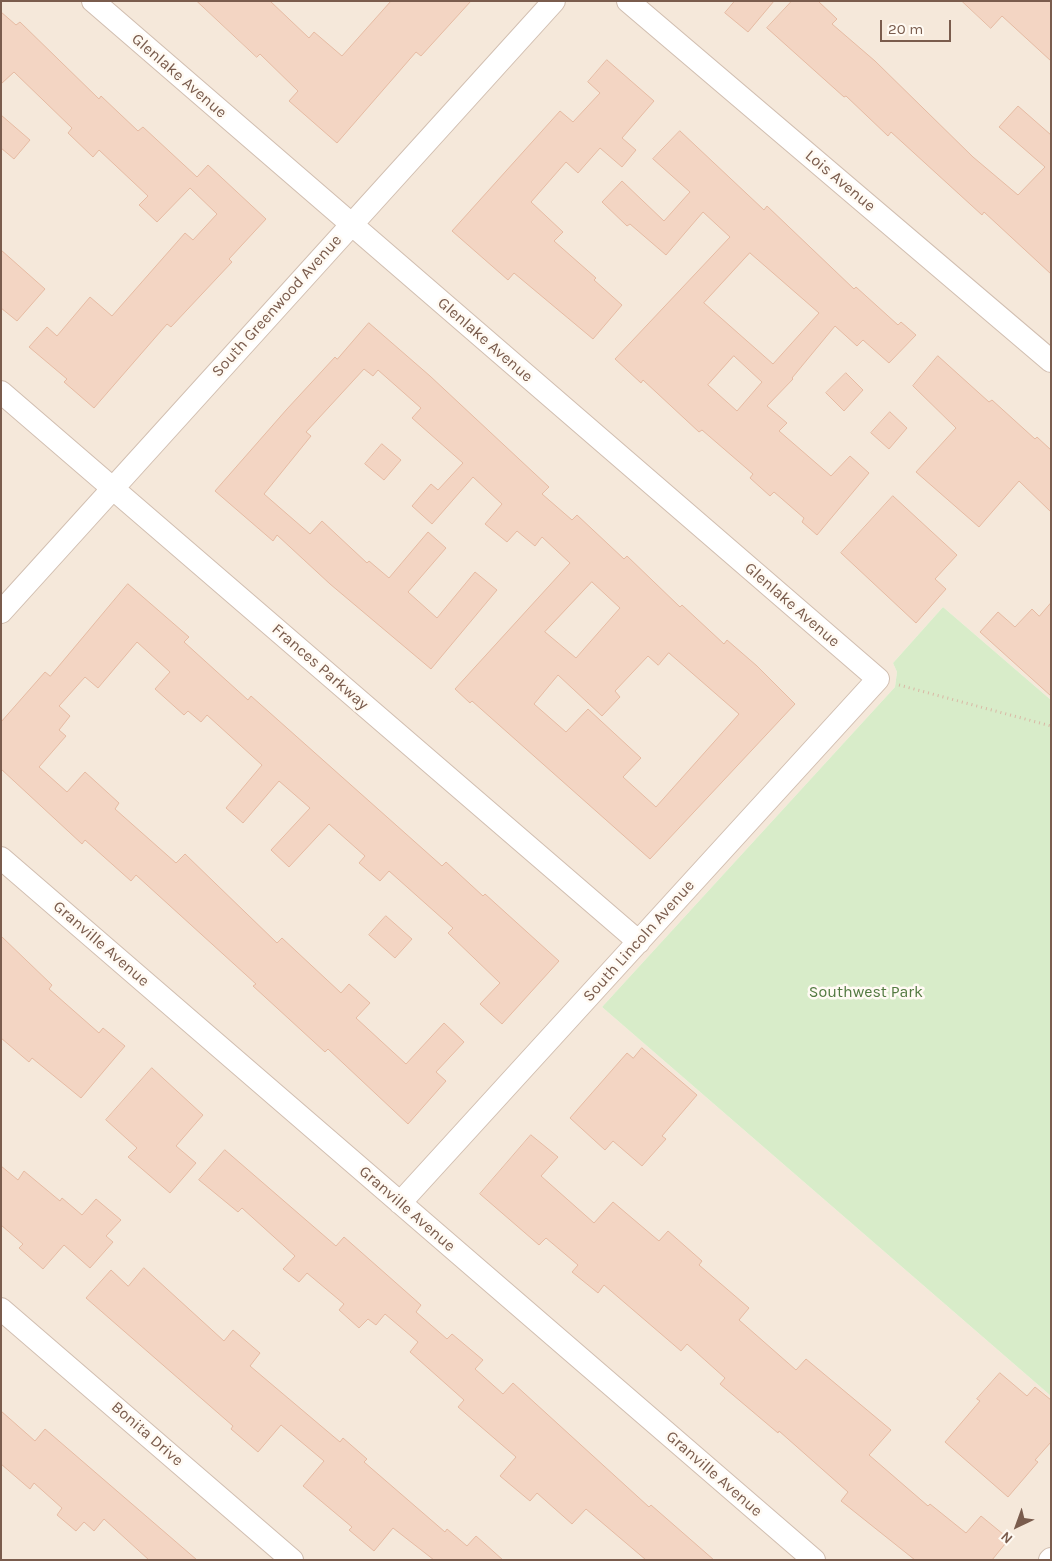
<!DOCTYPE html>
<html>
<head>
<meta charset="utf-8">
<style>
	body { margin:0 }
	#map { position:relative; width:1052px; height:1561px; overflow:hidden; background:#fdf6ec; font-family:Karla,sans-serif }
	canvas { display:block }
	.frame { position:absolute; inset:0; border:2px solid #7a5c4d; pointer-events:none }
	.north { position:absolute; left:992px; top:1501px; width:50px; height:50px; -webkit-text-stroke:4px #fffaf3; paint-order:stroke; rotate:222deg; font-size:14px; font-weight:700; line-height:20px; text-align:center; color:#7a5c4d }
	.north::after { content:''; display:block; margin:auto; width:18px; height:22px; background:#7a5c4d; clip-path:polygon(50% 0,100% 100%,50% 72%,0 100%) }
	.scale { position:absolute; left:880px; top:20px; width:71px; height:22px; box-sizing:border-box; border:2px solid #7a5c4d; border-top:0; padding-left:6px; font-size:15px; line-height:18px; white-space:nowrap; color:#7a5c4d; -webkit-text-stroke:4px #fffaf3; paint-order:stroke }
</style>
</head>
<body>
<div id="map">
<canvas width="1052" height="1561"></canvas>
<div class="frame"></div>
<div class="north">N</div>
<div class="scale">20 m</div>
</div>
<script>
const c = document.querySelector('canvas').getContext('2d');
c.lineJoin = 'round';
function fill(path, color) {
  c.fillStyle = color;
  c.fill(path, 'evenodd');
}
function strokePath(path, color, width, dash) {
  c.strokeStyle = color;
  c.lineWidth = width;
  c.lineCap = dash ? 'butt' : 'round';
  c.setLineDash(dash || []);
  c.stroke(path);
}
function label(font, color, halo, rows, align = 'center') {
  c.font = font + ' Karla,sans-serif';
  c.lineWidth = 5;
  c.setLineDash([]);
  c.textBaseline = 'middle';
  c.strokeStyle = halo;
  c.fillStyle = color;
  for (const [text, x, y, turn = 0] of rows) {
    c.save();
    c.translate(x, y);
    c.rotate((+turn || 0) * Math.PI / 180);
    c.textAlign = isNaN(turn) ? turn : align;
    if (halo) c.strokeText(text, 0, 0);
    c.fillText(text, 0, 0);
    c.restore();
  }
}
fill(new Path2D(`
	M 1,1 L 1051,1 L 1051,700 L 943,607 L 893,663 L 897,672 L 895,687 L 602,1007 L 1051,1396 L 1051,1560 L 1,1560 Z`), '#f5e8da');
fill(new Path2D(`
	M 943,607 L 1051,700 L 1051,1396 L 602,1007 L 895,687 L 897,672 L 893,663 Z`), '#d8ecc9');
const building = new Path2D(`
	M 197,1 L 270,1 L 309,38 L 314,32 L 342,56 L 391,1 L 471,1 L 421,56 L 416,52 L 337,143 L 289,101 L 298,91 L 260,54 L 257,57 Z
	M 735,1 L 774,1 L 748,32 L 725,13 Z
	M 792,1 L 818,1 L 837,19 L 832,24 L 875,61 L 973,157 L 1018,195 L 1045,167 L 999,127 L 1018,106 L 1051,135 L 1051,274 L 984,212 L 982,215 L 891,132 L 888,136 L 846,96 L 844,97 L 767,28 Z
	M 962,1 L 1051,1 L 1051,61 L 1002,16 L 991,28 Z
	M 1,12 L 16,25 L 20,22 L 99,99 L 101,96 L 138,131 L 143,127 L 197,177 L 208,165 L 266,219 L 229,259 L 232,262 L 171,327 L 167,324 L 94,408 L 64,382 L 67,379 L 29,347 L 47,327 L 57,336 L 90,297 L 112,316 L 185,233 L 193,240 L 217,214 L 190,188 L 157,222 L 139,205 L 148,196 L 99,150 L 93,157 L 68,133 L 72,128 L 14,72 L 1,84 Z
	M 607,60 L 654,101 L 622,138 L 636,150 L 622,167 L 600,148 L 578,173 L 566,162 L 531,202 L 563,232 L 554,241 L 596,278 L 594,280 L 622,305 L 593,339 L 514,273 L 508,280 L 452,231 L 560,111 L 573,122 L 600,93 L 588,82 Z
	M 1,115 L 30,140 L 14,159 L 1,148 Z
	M 680,131 L 764,210 L 767,206 L 854,289 L 856,287 L 898,325 L 901,322 L 916,335 L 889,363 L 863,340 L 857,346 L 835,326 L 792,378 L 793,379 L 767,406 L 787,423 L 779,431 L 831,476 L 850,456 L 869,473 L 817,535 L 802,522 L 804,518 L 774,492 L 770,496 L 750,478 L 753,474 L 702,430 L 699,432 L 643,380 L 641,383 L 615,359 L 730,237 L 703,212 L 666,255 L 630,224 L 627,226 L 602,202 L 622,181 L 664,221 L 690,192 L 653,159 ZM 750,253 L 819,313 L 773,364 L 704,303 ZM 734,356 L 762,382 L 737,411 L 708,385 Z
	M 1,250 L 45,289 L 17,321 L 1,308 Z
	M 369,323 L 430,376 L 549,487 L 542,494 L 572,520 L 577,515 L 624,559 L 627,556 L 680,607 L 682,605 L 724,644 L 727,640 L 757,666 L 795,704 L 650,859 L 472,701 L 470,703 L 455,689 L 570,563 L 542,537 L 535,546 L 517,531 L 507,542 L 485,524 L 502,504 L 473,477 L 432,524 L 412,506 L 431,484 L 438,490 L 463,463 L 412,418 L 421,408 L 378,370 L 373,376 L 364,369 L 306,432 L 311,436 L 264,494 L 310,534 L 322,521 L 367,563 L 369,561 L 389,578 L 428,532 L 446,548 L 408,592 L 437,618 L 475,572 L 497,590 L 431,669 L 330,584 L 277,535 L 273,541 L 215,491 L 287,409 L 335,357 L 337,359 ZM 592,582 L 620,608 L 576,658 L 545,632 ZM 669,653 L 739,714 L 656,807 L 623,777 L 641,758 L 588,709 L 566,732 L 534,704 L 558,675 L 602,716 L 620,697 L 615,691 L 648,656 L 658,665 Z
	M 938,356 L 989,402 L 992,400 L 1035,439 L 1037,437 L 1051,450 L 1051,512 L 1019,481 L 979,527 L 916,472 L 956,428 L 913,386 Z
	M 846,373 L 863,390 L 844,411 L 826,393 Z
	M 890,412 L 907,428 L 889,449 L 871,433 Z
	M 382,444 L 401,460 L 384,480 L 365,464 Z
	M 893,496 L 957,555 L 935,579 L 946,589 L 916,623 L 841,553 Z
	M 128,584 L 189,637 L 184,642 L 248,700 L 251,696 L 442,866 L 446,862 L 483,896 L 485,894 L 559,961 L 502,1024 L 480,1004 L 500,983 L 448,933 L 453,928 L 389,871 L 380,881 L 359,863 L 365,856 L 329,824 L 289,867 L 271,850 L 310,808 L 279,781 L 243,823 L 226,808 L 262,765 L 207,715 L 201,722 L 188,711 L 184,715 L 155,689 L 170,672 L 137,642 L 98,688 L 85,677 L 59,706 L 70,716 L 59,730 L 66,736 L 39,767 L 67,792 L 85,772 L 119,803 L 115,809 L 176,863 L 185,854 L 277,943 L 282,938 L 341,993 L 349,984 L 370,1003 L 356,1018 L 406,1064 L 444,1023 L 464,1042 L 436,1072 L 446,1081 L 408,1124 L 328,1049 L 325,1052 L 253,986 L 256,984 L 136,875 L 131,881 L 85,840 L 82,844 L 1,769 L 1,722 L 45,672 L 50,676 Z
	M 1051,603 L 1051,696 L 980,632 L 998,612 L 1015,627 L 1032,609 L 1039,616 Z
	M 386,916 L 412,939 L 395,958 L 369,935 Z
	M 1,936 L 52,985 L 49,989 L 99,1033 L 103,1028 L 125,1046 L 81,1098 L 32,1058 L 29,1062 L 1,1038 Z
	M 642,1048 L 697,1095 L 662,1136 L 666,1139 L 642,1166 L 613,1141 L 605,1150 L 570,1118 L 627,1053 L 633,1058 Z
	M 152,1068 L 203,1115 L 176,1146 L 196,1163 L 170,1193 L 128,1157 L 137,1148 L 106,1120 Z
	M 531,1135 L 558,1157 L 541,1176 L 594,1223 L 613,1202 L 659,1241 L 668,1231 L 702,1261 L 699,1265 L 749,1308 L 739,1320 L 796,1370 L 806,1359 L 891,1430 L 869,1455 L 928,1506 L 930,1504 L 966,1533 L 981,1516 L 1009,1539 L 992,1560 L 915,1560 L 841,1501 L 848,1492 L 779,1431 L 778,1433 L 720,1384 L 725,1378 L 687,1344 L 681,1351 L 604,1285 L 598,1293 L 572,1272 L 578,1265 L 546,1238 L 539,1245 L 480,1194 Z
	M 225,1150 L 336,1246 L 344,1237 L 421,1305 L 416,1312 L 447,1339 L 452,1334 L 483,1360 L 475,1369 L 503,1394 L 513,1383 L 649,1507 L 651,1505 L 714,1560 L 646,1560 L 586,1509 L 572,1524 L 537,1493 L 530,1501 L 500,1476 L 516,1457 L 458,1407 L 464,1400 L 410,1352 L 418,1342 L 385,1314 L 376,1325 L 368,1319 L 359,1328 L 339,1310 L 344,1304 L 307,1273 L 299,1282 L 283,1269 L 295,1256 L 242,1208 L 238,1212 L 199,1180 Z
	M 1,1166 L 18,1180 L 24,1171 L 60,1201 L 62,1198 L 82,1215 L 96,1199 L 121,1220 L 106,1236 L 113,1242 L 90,1268 L 64,1245 L 43,1269 L 19,1248 L 23,1244 L 1,1225 Z
	M 144,1268 L 224,1341 L 233,1330 L 260,1353 L 250,1366 L 340,1442 L 343,1438 L 367,1459 L 364,1462 L 445,1532 L 447,1529 L 467,1546 L 476,1536 L 503,1560 L 434,1560 L 393,1528 L 374,1551 L 349,1530 L 352,1527 L 303,1486 L 324,1461 L 281,1425 L 258,1452 L 231,1429 L 233,1426 L 86,1298 L 111,1270 L 128,1286 Z
	M 1000,1373 L 1027,1396 L 1035,1387 L 1051,1400 L 1051,1442 L 1035,1460 L 1038,1462 L 1008,1497 L 945,1442 L 980,1401 L 977,1399 Z
	M 1,1411 L 35,1441 L 45,1429 L 197,1560 L 149,1560 L 104,1519 L 94,1531 L 84,1522 L 76,1531 L 57,1515 L 62,1508 L 34,1483 L 30,1489 L 1,1464 Z`);
fill(building, '#f3d5c3');
strokePath(building, '#e6bba3', 1);
const street = new Path2D(`
	M 93,1 L 878,679 L 400,1203
	M 628,1 L 1051,361
	M 1,392 L 639,942
	M 1,612 L 554,1
	M 1,858 L 814,1560
	M 1,1309 L 292,1560
	M 1050,1560 L 1051,1559`);
strokePath(street, '#d1beb0', 24);
strokePath(new Path2D(`
	M 899,685 L 1051,726`), '#d9b8a5', 3, [1, 4]);
strokePath(street, '#fff', 22);
label('16px', '#7a5c4d', '#fffaf3', [
	["Glenlake Avenue",179,76,41],
	["Lois Avenue",840,181,40],
	["South Greenwood Avenue",277,306,-48],
	["Glenlake Avenue",485,340,41],
	["Glenlake Avenue",792,605,41],
	["Frances Parkway",320,667,41],
	["South Lincoln Avenue",639,941,-48],
	["Granville Avenue",101,944,41],
	["Granville Avenue",407,1209,41],
	["Bonita Drive",147,1434,41],
	["Granville Avenue",714,1474,41]
]);
label('16px', '#537a41', '#fffaf3', [
	["Southwest Park",866,992]
]);
</script>
</body>
</html>
